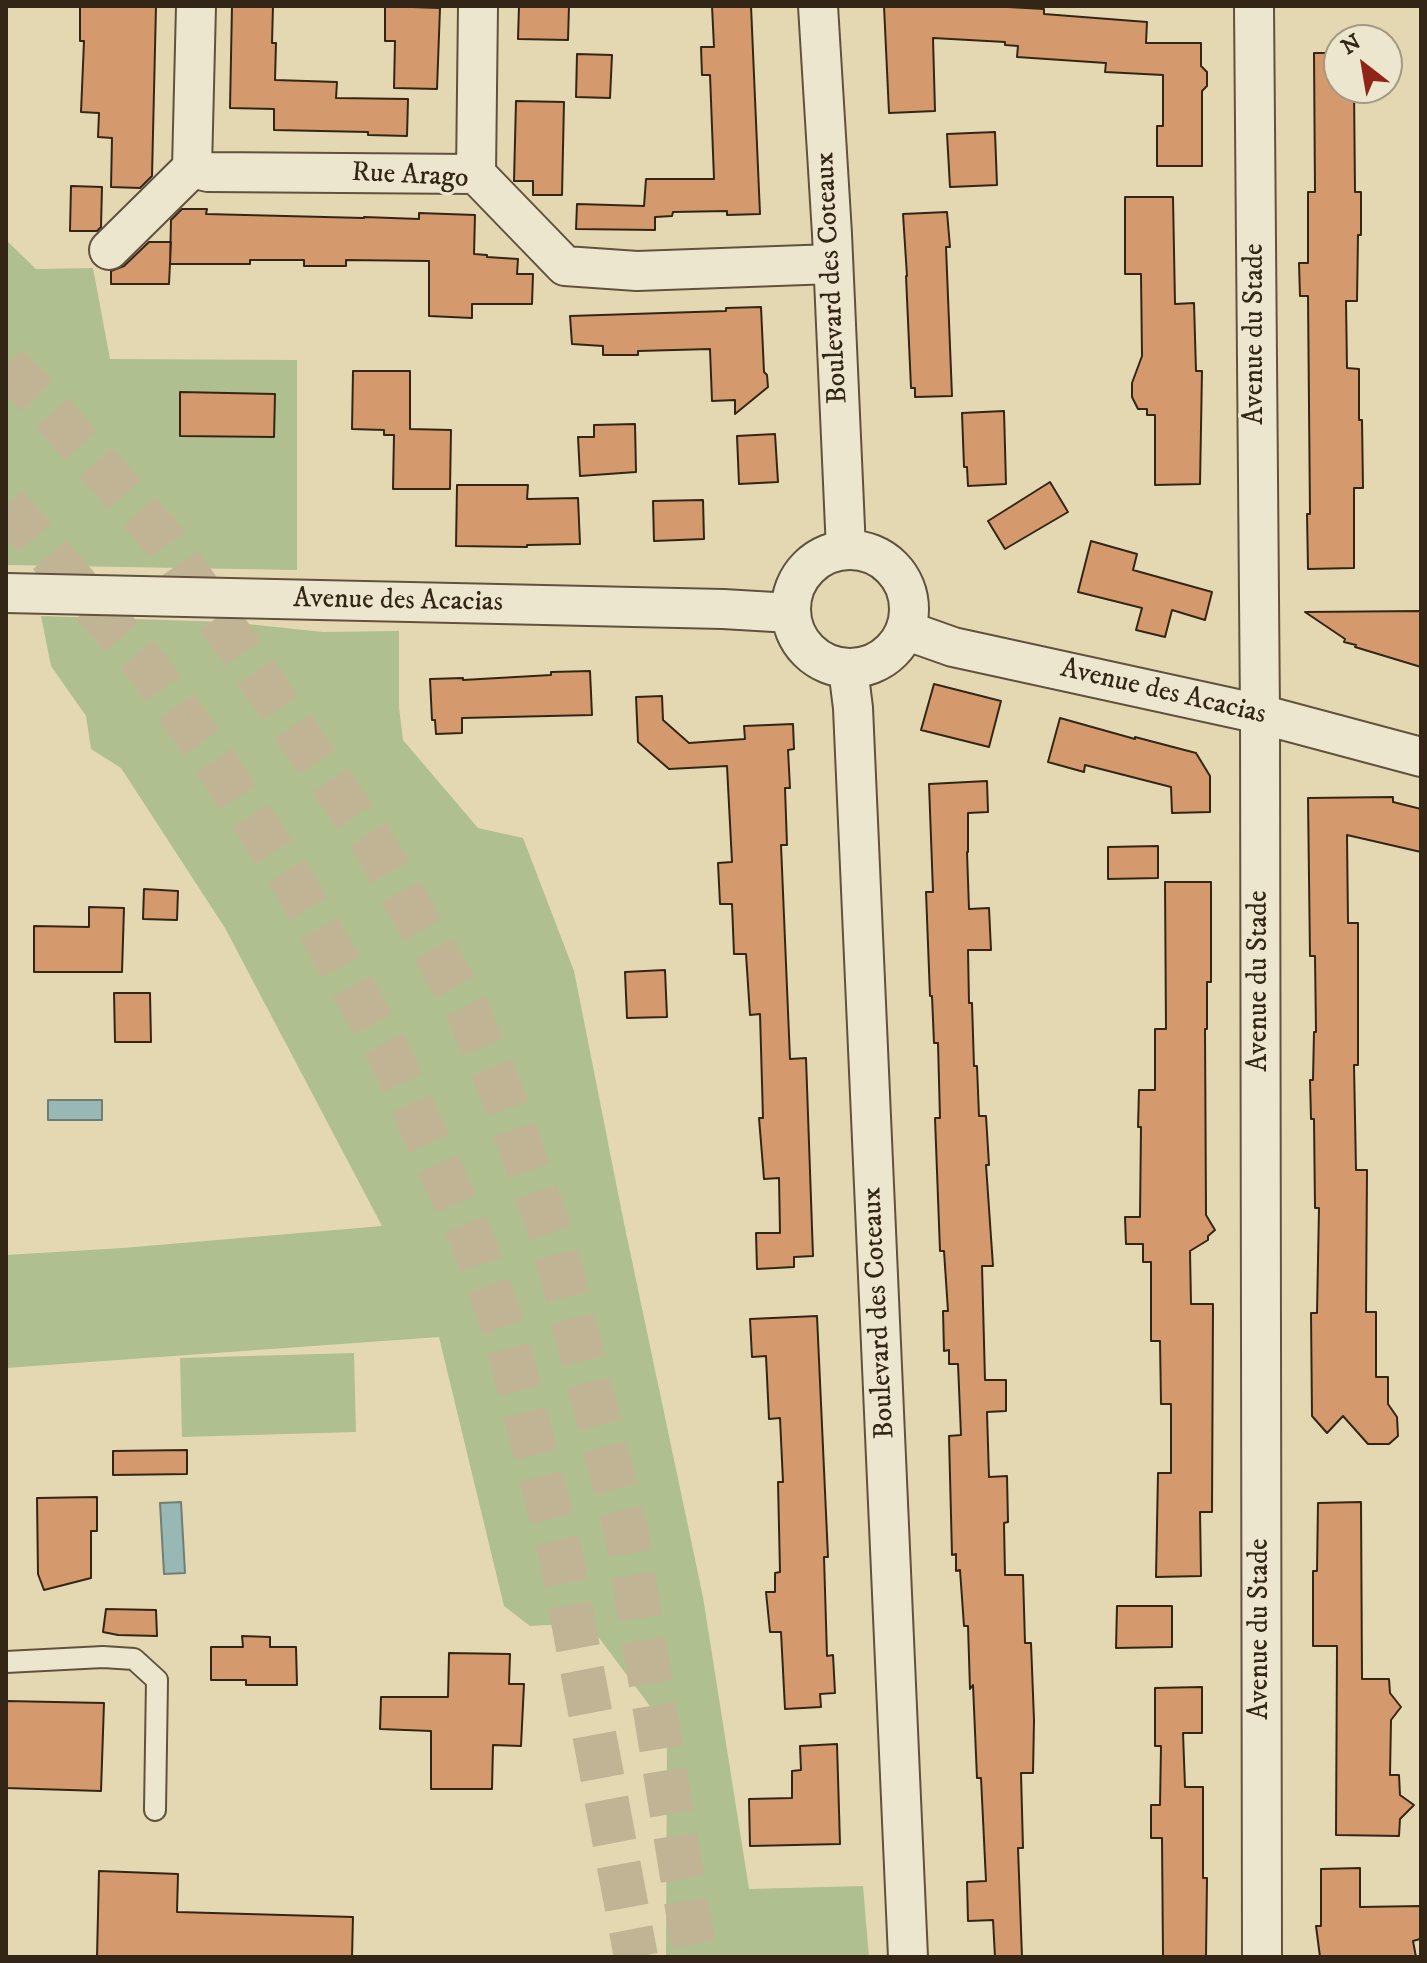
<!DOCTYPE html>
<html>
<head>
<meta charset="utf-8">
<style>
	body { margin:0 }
	#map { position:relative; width:1427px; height:1963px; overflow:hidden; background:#e4d8b3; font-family:"IM FELL DW Pica",serif }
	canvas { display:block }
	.frame { position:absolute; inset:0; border:8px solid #342616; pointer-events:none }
	.north { position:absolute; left:1323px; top:24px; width:80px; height:80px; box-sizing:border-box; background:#ede6ce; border:2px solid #a39984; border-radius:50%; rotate:329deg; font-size:22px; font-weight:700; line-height:32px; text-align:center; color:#342616 }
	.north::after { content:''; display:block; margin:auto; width:28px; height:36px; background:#8f2418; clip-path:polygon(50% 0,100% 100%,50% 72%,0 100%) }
</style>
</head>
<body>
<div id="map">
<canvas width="1427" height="1963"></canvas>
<div class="frame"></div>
<div class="north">N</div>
</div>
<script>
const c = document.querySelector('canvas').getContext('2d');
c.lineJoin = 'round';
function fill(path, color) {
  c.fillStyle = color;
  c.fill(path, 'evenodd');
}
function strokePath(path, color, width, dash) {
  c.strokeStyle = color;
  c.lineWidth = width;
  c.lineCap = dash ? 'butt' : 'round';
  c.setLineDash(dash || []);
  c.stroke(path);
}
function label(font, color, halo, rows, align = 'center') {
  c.font = font + ' "IM FELL DW Pica",serif';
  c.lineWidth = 6;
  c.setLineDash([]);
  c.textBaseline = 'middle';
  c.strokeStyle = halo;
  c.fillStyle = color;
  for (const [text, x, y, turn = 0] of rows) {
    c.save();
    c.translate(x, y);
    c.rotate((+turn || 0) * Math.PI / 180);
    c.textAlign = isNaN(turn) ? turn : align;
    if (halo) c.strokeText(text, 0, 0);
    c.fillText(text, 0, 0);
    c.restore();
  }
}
fill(new Path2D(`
	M 6,240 L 36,269 L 93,268 L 110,359 L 297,360 L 297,570 L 6,565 Z
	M 41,616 L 228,622 L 323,632 L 399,631 L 399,707 L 403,740 L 478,828 L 523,838 L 574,971 L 624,1223 L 703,1597 L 749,1889 L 863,1886 L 869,1957 L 666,1957 L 667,1729 L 588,1623 L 530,1626 L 504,1606 L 439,1337 L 6,1368 L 6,1255 L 123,1248 L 382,1226 L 225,928 L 121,768 L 91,749 L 86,716 L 51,666 Z
	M 354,1353 L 356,1432 L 182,1437 L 180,1358 Z`), '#b0bf8f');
const water = new Path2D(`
	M 48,1100 L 102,1100 L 102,1120 L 48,1120 Z
	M 181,1502 L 185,1573 L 164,1574 L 160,1503 Z`);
fill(water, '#98b8b6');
strokePath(water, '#707e76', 2);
const building = new Path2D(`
	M 80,6 L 156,6 L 152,176 L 140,188 L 111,187 L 112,138 L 98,137 L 99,113 L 81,112 L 84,41 L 80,41 Z
	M 232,6 L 273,6 L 272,43 L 276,43 L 275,80 L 337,82 L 336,98 L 408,99 L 407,136 L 368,135 L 368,132 L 274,130 L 274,109 L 230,108 Z
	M 385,6 L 440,8 L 437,89 L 394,88 L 395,41 L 385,41 Z
	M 519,6 L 569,6 L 568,40 L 518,39 Z
	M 712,6 L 751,6 L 760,214 L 727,215 L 727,211 L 673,212 L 672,216 L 655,217 L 655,230 L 576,229 L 577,204 L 644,206 L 646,179 L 714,179 L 710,75 L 702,75 L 701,47 L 714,47 Z
	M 884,6 L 990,6 L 1044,9 L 1044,14 L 1147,22 L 1146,43 L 1201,43 L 1201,66 L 1207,72 L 1207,86 L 1202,91 L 1202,166 L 1157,166 L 1157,126 L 1163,126 L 1163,75 L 1105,72 L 1106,63 L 1017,57 L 1018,46 L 1005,45 L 1005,42 L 933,38 L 935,111 L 889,113 Z
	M 1314,53 L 1339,53 L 1339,88 L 1354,88 L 1355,192 L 1361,192 L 1361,235 L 1358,235 L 1357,301 L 1346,301 L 1347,368 L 1359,369 L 1359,420 L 1362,420 L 1363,488 L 1354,488 L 1354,568 L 1308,569 L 1307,514 L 1310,514 L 1308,296 L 1300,296 L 1299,263 L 1308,263 L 1308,192 L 1315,192 Z
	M 577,54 L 612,55 L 610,98 L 576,97 Z
	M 516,101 L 564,102 L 562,195 L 533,195 L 533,181 L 514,181 Z
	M 995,132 L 997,185 L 950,187 L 947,134 Z
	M 71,186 L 102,187 L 101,227 L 97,231 L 70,231 Z
	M 1125,197 L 1173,197 L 1175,304 L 1194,303 L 1196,371 L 1202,371 L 1200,484 L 1155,485 L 1155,415 L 1147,415 L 1147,409 L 1138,409 L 1132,397 L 1132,383 L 1142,356 L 1141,274 L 1125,274 Z
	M 182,209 L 207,209 L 206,214 L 364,218 L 364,217 L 419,219 L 419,213 L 475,215 L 474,254 L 487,255 L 487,257 L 518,259 L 517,274 L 533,274 L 532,304 L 472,304 L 472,318 L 429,316 L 429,261 L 346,260 L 346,266 L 304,266 L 304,260 L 250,260 L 250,264 L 170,264 L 171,220 Z
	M 947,212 L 950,247 L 946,247 L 952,396 L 915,397 L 915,388 L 911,388 L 906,276 L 907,276 L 903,214 Z
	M 149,242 L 171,242 L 169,284 L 111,284 L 111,271 L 124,266 Z
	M 761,307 L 764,372 L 767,375 L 768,387 L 735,414 L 735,400 L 712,401 L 710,349 L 638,351 L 638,355 L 603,355 L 603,346 L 572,344 L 570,316 L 726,311 L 726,308 Z
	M 353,371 L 410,371 L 410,429 L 451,430 L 450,489 L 393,489 L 394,435 L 384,435 L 384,430 L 352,429 Z
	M 180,392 L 275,394 L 274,437 L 180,436 Z
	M 1004,411 L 1006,484 L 968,486 L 967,467 L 964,467 L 962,413 Z
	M 635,424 L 636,472 L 580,476 L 578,437 L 594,437 L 594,425 Z
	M 775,434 L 778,482 L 739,484 L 737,436 Z
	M 1050,482 L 1068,512 L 1005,549 L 988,521 Z
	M 457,485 L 528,485 L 527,499 L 578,498 L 580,544 L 527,545 L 527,547 L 456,546 Z
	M 703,500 L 704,539 L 654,541 L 653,501 Z
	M 1091,541 L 1137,554 L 1133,570 L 1212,592 L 1205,620 L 1172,610 L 1165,637 L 1136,630 L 1142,608 L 1078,592 Z
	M 1421,611 L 1421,667 L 1355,647 L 1356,645 L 1344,642 L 1345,639 L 1305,612 Z
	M 590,671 L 592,715 L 462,718 L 462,733 L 436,734 L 435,720 L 432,720 L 430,679 L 463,678 L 463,680 L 551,675 L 551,672 Z
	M 934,684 L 1001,701 L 989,747 L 921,730 Z
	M 662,696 L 663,720 L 689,743 L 745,739 L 744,726 L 793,724 L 794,749 L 788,750 L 790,788 L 785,788 L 787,845 L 781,845 L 790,1059 L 806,1058 L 813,1256 L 794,1257 L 794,1267 L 757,1269 L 756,1233 L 780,1233 L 779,1178 L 764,1179 L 759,1118 L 763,1118 L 760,1014 L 750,1015 L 746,954 L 734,954 L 732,904 L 720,904 L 718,863 L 732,862 L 727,766 L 669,769 L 638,742 L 636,697 Z
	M 1060,718 L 1135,739 L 1135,737 L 1196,753 L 1210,776 L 1210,812 L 1172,813 L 1171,787 L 1085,765 L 1084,772 L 1048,762 Z
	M 987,781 L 988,812 L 968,813 L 968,852 L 967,852 L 969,909 L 989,908 L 991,950 L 968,950 L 969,1003 L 972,1003 L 974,1066 L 977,1066 L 979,1116 L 986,1116 L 989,1165 L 986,1165 L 993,1266 L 982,1266 L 985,1380 L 1006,1380 L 1006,1411 L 987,1412 L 989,1477 L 1007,1476 L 1008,1522 L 1004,1523 L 1005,1575 L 1023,1575 L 1025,1643 L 1031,1643 L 1034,1720 L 1033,1773 L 1021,1773 L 1023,1848 L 1018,1848 L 1022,1957 L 995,1957 L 993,1920 L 968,1921 L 967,1882 L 986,1881 L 981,1778 L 977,1778 L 973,1685 L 970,1689 L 968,1626 L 964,1626 L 960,1570 L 956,1571 L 956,1554 L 952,1555 L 949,1436 L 961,1435 L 958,1364 L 949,1364 L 949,1350 L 944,1351 L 943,1311 L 948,1311 L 944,1251 L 940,1251 L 935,1118 L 940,1118 L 938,1043 L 934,1043 L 932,996 L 930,996 L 926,892 L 933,892 L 929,784 Z
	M 1393,797 L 1393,802 L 1421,809 L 1421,852 L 1347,835 L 1348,923 L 1358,923 L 1358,1065 L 1354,1065 L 1356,1170 L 1367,1170 L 1366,1312 L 1376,1312 L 1376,1377 L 1388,1377 L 1388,1404 L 1397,1417 L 1398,1436 L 1389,1444 L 1368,1444 L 1343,1416 L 1327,1433 L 1312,1416 L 1311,1313 L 1317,1313 L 1319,1208 L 1315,1208 L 1314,1119 L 1311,1119 L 1310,1080 L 1313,1080 L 1314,1032 L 1316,1032 L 1315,956 L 1310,956 L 1308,798 Z
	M 1158,846 L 1158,878 L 1108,879 L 1108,847 Z
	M 1165,882 L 1211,882 L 1211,982 L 1207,982 L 1207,1029 L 1205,1029 L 1206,1215 L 1215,1230 L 1208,1236 L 1208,1240 L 1190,1251 L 1191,1304 L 1213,1304 L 1212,1512 L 1200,1512 L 1201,1576 L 1156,1577 L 1158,1473 L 1171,1473 L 1171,1404 L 1161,1404 L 1160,1341 L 1151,1341 L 1151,1262 L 1143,1262 L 1143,1244 L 1126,1244 L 1125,1217 L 1140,1217 L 1141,1127 L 1138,1127 L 1139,1090 L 1155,1090 L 1155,1029 L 1166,1029 Z
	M 144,889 L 178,891 L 177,920 L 143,919 Z
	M 89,907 L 124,908 L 122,972 L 34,972 L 34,926 L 89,927 Z
	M 665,970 L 667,1017 L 627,1018 L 625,972 Z
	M 114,993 L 150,993 L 151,1042 L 115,1042 Z
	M 817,1316 L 828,1557 L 824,1557 L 827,1656 L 833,1655 L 835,1693 L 820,1694 L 821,1707 L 785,1709 L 781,1632 L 770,1632 L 766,1592 L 775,1592 L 775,1573 L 780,1572 L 778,1482 L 783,1482 L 780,1418 L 769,1419 L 766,1356 L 752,1357 L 750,1319 Z
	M 187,1450 L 187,1474 L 113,1475 L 113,1451 Z
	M 97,1497 L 97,1531 L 91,1531 L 91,1578 L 44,1590 L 38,1574 L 37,1498 Z
	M 1361,1502 L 1362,1679 L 1389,1679 L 1390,1693 L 1401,1707 L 1391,1720 L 1390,1775 L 1399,1775 L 1400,1795 L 1414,1805 L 1400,1819 L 1399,1836 L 1336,1835 L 1337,1646 L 1313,1646 L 1313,1571 L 1317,1571 L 1318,1503 Z
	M 1117,1606 L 1172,1606 L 1172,1647 L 1116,1648 Z
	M 106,1609 L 156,1610 L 157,1636 L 118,1635 L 103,1632 Z
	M 242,1636 L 270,1637 L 270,1647 L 296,1647 L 297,1685 L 246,1685 L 246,1680 L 211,1680 L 211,1647 L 243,1647 Z
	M 449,1653 L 510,1654 L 509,1684 L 524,1684 L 521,1746 L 493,1745 L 492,1789 L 431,1789 L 431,1731 L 380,1729 L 381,1697 L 448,1697 Z
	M 1202,1687 L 1202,1733 L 1183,1733 L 1185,1787 L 1203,1787 L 1203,1878 L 1207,1878 L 1206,1957 L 1163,1957 L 1162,1838 L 1151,1838 L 1151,1805 L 1160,1805 L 1161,1746 L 1155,1746 L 1155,1688 Z
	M 6,1701 L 104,1703 L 101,1791 L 6,1788 Z
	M 837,1744 L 840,1844 L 750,1846 L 749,1799 L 792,1798 L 792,1771 L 801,1770 L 800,1746 Z
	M 1360,1868 L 1360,1907 L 1421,1906 L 1421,1936 L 1420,1939 L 1413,1941 L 1416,1957 L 1320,1957 L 1316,1926 L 1321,1926 L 1321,1869 Z
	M 99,1871 L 178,1874 L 177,1912 L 353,1917 L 352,1957 L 97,1957 Z`);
fill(building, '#d49a6e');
strokePath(building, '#342616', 2);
strokePath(new Path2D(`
	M 6,365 L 41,400 L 165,541 L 374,844 L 466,1007 L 504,1099 L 554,1244 L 626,1531 L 695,1957
	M 6,505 L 147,666 L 220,769 L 295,885 L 388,1051 L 473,1242 L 505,1332 L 560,1552 L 636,1957`), '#c1b494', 44, [44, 22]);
const lane = new Path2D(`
	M 6,1662 L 103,1657 L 134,1659 L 157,1680 L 155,1810`);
const street = new Path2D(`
	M 818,6 L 832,234 L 846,550
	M 1254,6 L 1260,714 L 1262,1957
	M 192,168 L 208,172 L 476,174 L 565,266 L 637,271 L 833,264
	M 192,168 L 196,6
	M 476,174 L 478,6
	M 109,250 L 192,168
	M791 609a59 59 0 1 1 118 0a59 59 0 1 1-118 0Z
	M 6,593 L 723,609 L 791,613
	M 905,630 L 953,647 L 1260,714 L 1421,757
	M 848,668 L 853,708 L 908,1957`);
strokePath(lane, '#60523d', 24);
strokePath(street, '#60523d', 42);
strokePath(lane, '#ede6ce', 20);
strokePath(street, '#ede6ce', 38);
label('28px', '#342616', '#ede6ce', [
	["Rue Arago",410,177,3],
	["Boulevard des Coteaux",833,278,-93],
	["Avenue du Stade",1256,334,-90],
	["Avenue des Acacias",398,602,1],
	["Avenue des Acacias",1163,693,13],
	["Avenue du Stade",1260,981,-90],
	["Boulevard des Coteaux",880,1313,-93],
	["Avenue du Stade",1261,1629,-90]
]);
</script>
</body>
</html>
